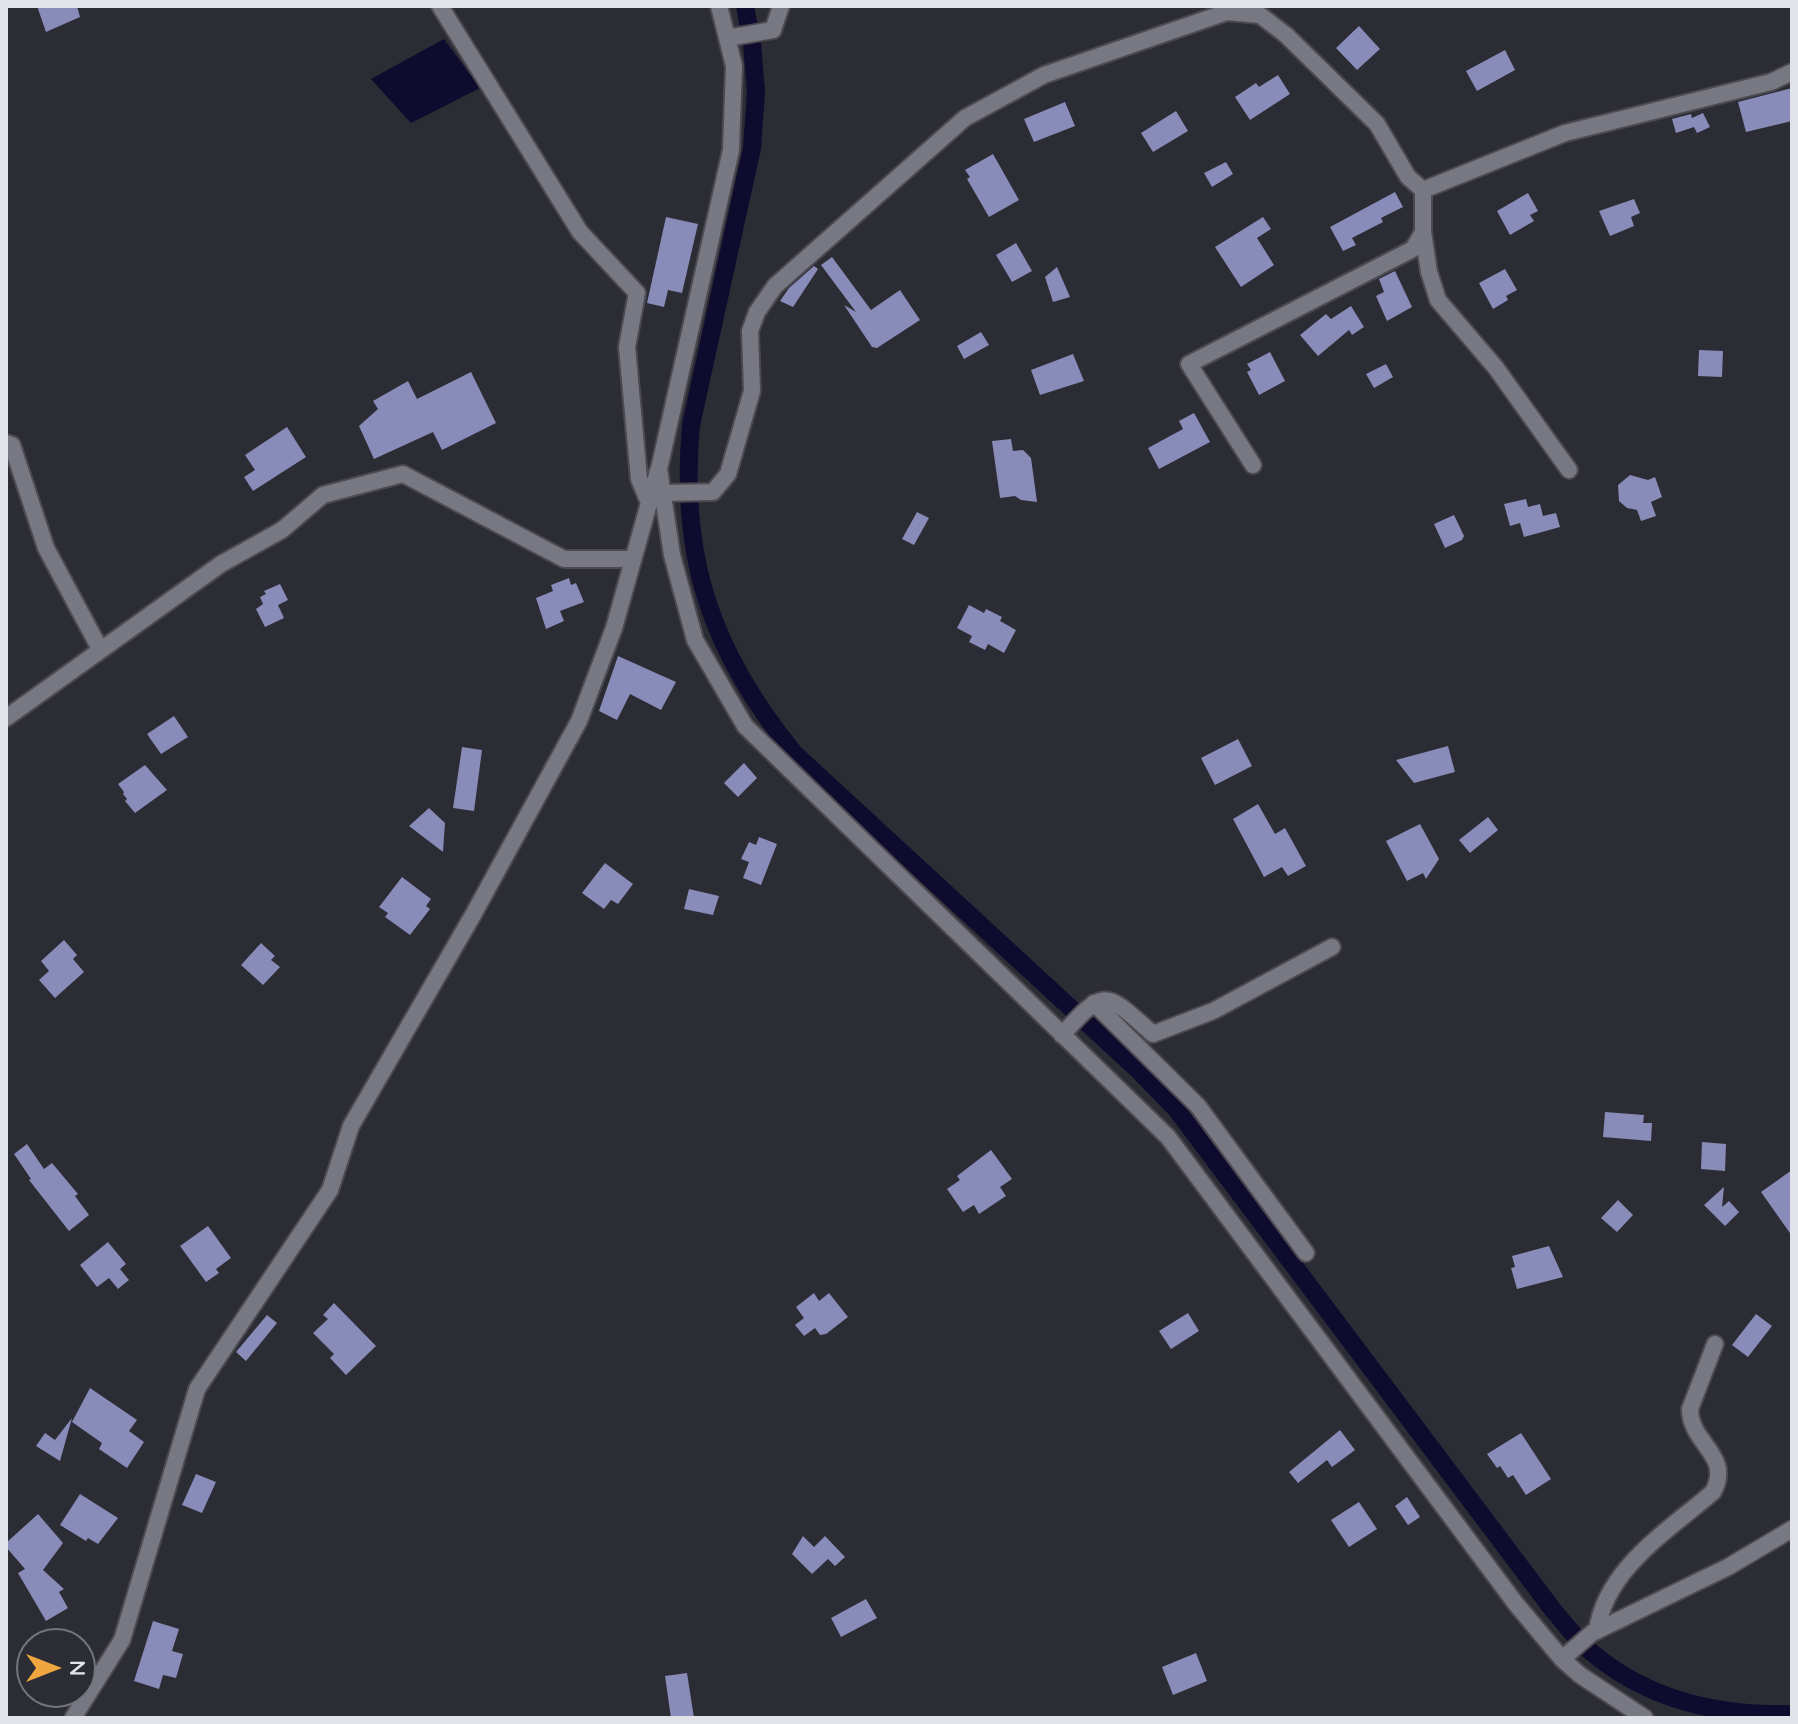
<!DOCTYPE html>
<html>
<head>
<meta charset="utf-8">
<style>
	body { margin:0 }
	#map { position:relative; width:1798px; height:1724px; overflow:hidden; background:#2b2c34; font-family:Quicksand,sans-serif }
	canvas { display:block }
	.frame { position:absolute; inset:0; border:8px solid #e2e3e8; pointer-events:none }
	.north { position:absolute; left:16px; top:1628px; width:80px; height:80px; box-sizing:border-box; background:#2b2c34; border:2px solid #74757c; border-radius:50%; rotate:90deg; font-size:22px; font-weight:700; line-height:32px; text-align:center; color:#e2e3e8 }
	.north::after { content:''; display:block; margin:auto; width:28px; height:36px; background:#f0a63e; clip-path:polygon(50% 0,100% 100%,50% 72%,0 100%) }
</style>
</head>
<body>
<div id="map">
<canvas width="1798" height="1724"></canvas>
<div class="frame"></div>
<div class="north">N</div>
</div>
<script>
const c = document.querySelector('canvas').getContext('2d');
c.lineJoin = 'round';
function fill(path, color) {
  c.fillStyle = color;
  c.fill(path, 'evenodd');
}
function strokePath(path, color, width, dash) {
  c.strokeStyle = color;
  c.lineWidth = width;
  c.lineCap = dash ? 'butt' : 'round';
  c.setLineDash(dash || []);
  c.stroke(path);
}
fill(new Path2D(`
	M 444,39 L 480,88 L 411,123 L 371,79 Z`), '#0e0b2e');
strokePath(new Path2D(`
	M 745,6 L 752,43 L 756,92 L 752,148 L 691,425 C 679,557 711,651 794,753 L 1139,1071 L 1176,1109 L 1553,1610 C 1565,1624 1577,1640 1590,1651 C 1647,1700 1719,1716 1792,1714`), '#0e0b2e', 18);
fill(new Path2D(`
	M 37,6 L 77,6 L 80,17 L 46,32 Z
	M 1359,26 L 1380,49 L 1357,70 L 1336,48 Z
	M 1505,50 L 1515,70 L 1477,91 L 1466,71 Z
	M 1278,75 L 1290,94 L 1250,120 L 1235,97 L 1256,83 L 1259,87 Z
	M 1792,88 L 1792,121 L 1746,132 L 1738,102 Z
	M 1065,102 L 1075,126 L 1034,142 L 1024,119 Z
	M 1176,111 L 1188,131 L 1153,152 L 1141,133 Z
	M 1703,113 L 1710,127 L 1697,133 L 1694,127 L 1676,133 L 1672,119 L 1691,114 L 1692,118 Z
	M 993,154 L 1019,200 L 989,217 L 967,179 L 970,177 L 965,170 Z
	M 1226,162 L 1233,174 L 1212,187 L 1204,173 Z
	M 1395,192 L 1403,207 L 1381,218 L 1383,222 L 1352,238 L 1356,245 L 1343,251 L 1330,227 Z
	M 1528,193 L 1538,211 L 1530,215 L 1534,221 L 1510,235 L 1497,211 Z
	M 1634,199 L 1640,213 L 1631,217 L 1634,226 L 1610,236 L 1599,211 Z
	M 666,217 L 698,224 L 682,293 L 668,290 L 664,307 L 647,303 Z
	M 1263,217 L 1271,229 L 1257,238 L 1274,265 L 1241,287 L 1215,247 Z
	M 1016,243 L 1032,271 L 1012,282 L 996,255 Z
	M 832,257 L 871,310 L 900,290 L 920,320 L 877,348 L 872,347 L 844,305 L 856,312 L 821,265 Z
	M 814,266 L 818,269 L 793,307 L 780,301 L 789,288 Z
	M 1057,267 L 1070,297 L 1053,302 L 1045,277 Z
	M 1505,269 L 1517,290 L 1506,296 L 1508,300 L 1493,309 L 1479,283 Z
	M 1395,271 L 1412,307 L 1387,321 L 1376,296 L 1384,292 L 1379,279 Z
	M 1351,306 L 1364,327 L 1352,335 L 1349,330 L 1318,356 L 1300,335 L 1326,314 L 1331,319 Z
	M 981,332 L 989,345 L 964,359 L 957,346 Z
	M 1699,350 L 1723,351 L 1722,377 L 1698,376 Z
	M 1270,352 L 1285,381 L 1259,395 L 1247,372 L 1251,370 L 1247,364 Z
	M 1073,354 L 1084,381 L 1040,395 L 1031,370 Z
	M 1386,364 L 1393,377 L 1374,388 L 1366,374 Z
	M 471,372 L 496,423 L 442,450 L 433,432 L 374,459 L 359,426 L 378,409 L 373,401 L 408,381 L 417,399 Z
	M 1194,413 L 1210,442 L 1159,469 L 1148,448 L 1183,429 L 1179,421 Z
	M 287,427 L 306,457 L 253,491 L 244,477 L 255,470 L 245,455 Z
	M 1011,439 L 1013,451 L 1023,450 L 1031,458 L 1037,502 L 1021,500 L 1015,496 L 1000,498 L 992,441 Z
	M 1630,475 L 1648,480 L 1655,477 L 1662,497 L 1651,502 L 1656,516 L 1641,521 L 1637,510 L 1627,508 L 1619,501 L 1618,485 Z
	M 1526,499 L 1528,507 L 1540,504 L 1543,516 L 1556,513 L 1560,527 L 1524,537 L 1520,523 L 1510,526 L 1504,504 Z
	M 917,512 L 929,518 L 914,545 L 902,539 Z
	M 1454,515 L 1464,536 L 1462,540 L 1445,548 L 1434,524 Z
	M 569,578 L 571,585 L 576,583 L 584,602 L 560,611 L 564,621 L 546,629 L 536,598 L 553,591 L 551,585 Z
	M 280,584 L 288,600 L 278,605 L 284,618 L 265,627 L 256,609 L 263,604 L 260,597 L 266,594 L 264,591 Z
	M 969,605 L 984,613 L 986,609 L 1002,617 L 1000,621 L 1016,630 L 1004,653 L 988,644 L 985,650 L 969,642 L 972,636 L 957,628 Z
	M 618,656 L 676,682 L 661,710 L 630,694 L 617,720 L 599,711 Z
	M 174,716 L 188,737 L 161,754 L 147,734 Z
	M 1238,739 L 1252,766 L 1215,785 L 1201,758 Z
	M 1448,746 L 1455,772 L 1414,783 L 1396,760 Z
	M 462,747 L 482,750 L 474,811 L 453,808 Z
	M 744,763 L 757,778 L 738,797 L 724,783 Z
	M 145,765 L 167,790 L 135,813 L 125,801 L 127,799 L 123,794 L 124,792 L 118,784 Z
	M 1258,804 L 1275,834 L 1285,828 L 1306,866 L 1288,876 L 1282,867 L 1264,877 L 1233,819 Z
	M 429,808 L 445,823 L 443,852 L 409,826 Z
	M 1488,817 L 1498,830 L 1470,853 L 1459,840 Z
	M 1420,824 L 1439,859 L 1426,879 L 1423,873 L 1407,881 L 1386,841 Z
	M 759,837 L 777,844 L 761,885 L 743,878 L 749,862 L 741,859 L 749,842 L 756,845 Z
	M 605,863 L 633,884 L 618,904 L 611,900 L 604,909 L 582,893 Z
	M 402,877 L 431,899 L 426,906 L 430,909 L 410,935 L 385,917 L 388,913 L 379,907 Z
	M 689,889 L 719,896 L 713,915 L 684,909 Z
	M 64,940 L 77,955 L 73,959 L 84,972 L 55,998 L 39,980 L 49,971 L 41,961 Z
	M 261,943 L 275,956 L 271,960 L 280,967 L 263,985 L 241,965 Z
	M 1605,1112 L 1644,1115 L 1643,1123 L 1652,1123 L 1651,1141 L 1603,1137 Z
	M 1702,1142 L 1726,1144 L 1725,1171 L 1701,1169 Z
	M 27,1144 L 44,1169 L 52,1163 L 78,1194 L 75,1196 L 89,1215 L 69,1231 L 29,1180 L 31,1179 L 14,1154 Z
	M 991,1150 L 1012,1179 L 1000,1187 L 1006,1196 L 979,1214 L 974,1205 L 963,1212 L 947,1189 L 960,1180 L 957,1176 Z
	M 1792,1170 L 1792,1236 L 1761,1192 Z
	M 1724,1187 L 1722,1207 L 1729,1201 L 1739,1212 L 1725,1226 L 1704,1205 Z
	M 1618,1200 L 1633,1215 L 1617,1232 L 1601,1218 Z
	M 208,1226 L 231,1258 L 216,1269 L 219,1273 L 206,1282 L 180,1246 Z
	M 108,1242 L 126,1264 L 120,1269 L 129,1280 L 118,1289 L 109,1278 L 97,1287 L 80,1265 Z
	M 1549,1246 L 1563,1277 L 1517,1289 L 1511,1268 L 1515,1267 L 1512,1256 Z
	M 814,1293 L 819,1301 L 829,1293 L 848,1317 L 826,1334 L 820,1335 L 815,1328 L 804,1336 L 795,1325 L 804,1318 L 796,1307 Z
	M 334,1303 L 376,1346 L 346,1375 L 330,1358 L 334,1354 L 313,1333 L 328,1319 L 323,1315 Z
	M 1188,1313 L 1199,1331 L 1171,1349 L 1159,1331 Z
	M 1756,1314 L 1772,1326 L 1748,1357 L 1732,1345 Z
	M 267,1315 L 277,1323 L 246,1361 L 236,1352 Z
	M 90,1388 L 137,1420 L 129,1431 L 144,1442 L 127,1468 L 99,1449 L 102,1443 L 72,1422 Z
	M 72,1418 L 60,1461 L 36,1446 L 45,1433 L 55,1440 Z
	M 1340,1430 L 1355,1450 L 1332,1467 L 1327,1460 L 1298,1483 L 1289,1472 Z
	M 1521,1433 L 1551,1479 L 1526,1495 L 1513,1475 L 1508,1478 L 1500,1466 L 1497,1468 L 1487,1454 Z
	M 196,1474 L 216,1482 L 202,1513 L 182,1505 Z
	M 80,1494 L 118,1518 L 98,1544 L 88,1538 L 86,1541 L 60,1525 Z
	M 1407,1497 L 1420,1517 L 1408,1525 L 1395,1506 Z
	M 1359,1502 L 1377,1529 L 1349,1547 L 1331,1520 Z
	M 38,1514 L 63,1543 L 43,1570 L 64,1589 L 59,1592 L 68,1608 L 46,1621 L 18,1573 L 25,1569 L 6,1547 L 6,1543 Z
	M 803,1536 L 814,1547 L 825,1536 L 845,1557 L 835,1566 L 828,1559 L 812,1574 L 792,1554 Z
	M 866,1599 L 877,1618 L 841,1637 L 831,1618 Z
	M 153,1621 L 179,1629 L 172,1651 L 183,1654 L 176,1678 L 163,1675 L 159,1689 L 134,1681 Z
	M 1196,1653 L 1207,1681 L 1173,1695 L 1162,1667 Z
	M 687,1673 L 694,1718 L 671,1718 L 665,1676 Z`), '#898bb9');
const minor = new Path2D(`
	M 440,6 L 580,232 L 637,293 L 627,347 L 639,479 L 649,503
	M 719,6 L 734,66 L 731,150 L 659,469 L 672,555 L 695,640 L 745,726 L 1168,1137 L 1516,1604 L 1562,1659 L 1580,1675 L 1645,1718
	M 727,38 L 773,30 L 781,6
	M 1423,232 L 1429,272 L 1438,300 L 1496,368 L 1569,470
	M 6,443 L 12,445 L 46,548 L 100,649
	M 1253,465 L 1189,364 L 1413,249 L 1423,232 L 1423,190
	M 664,493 L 713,492 L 728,474 L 752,391 L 750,331 L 757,312 L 775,286 L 965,118 L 1044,75 L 1227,12 L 1260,15 L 1286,35 L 1377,124 L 1408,177 L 1423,190 L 1565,133 L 1771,82 L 1792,72
	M 6,718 L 221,564 L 282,530 L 323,495 L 403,474 L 564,559 L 633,559
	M 1094,1003 L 1198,1106 L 1306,1253
	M 1062,1035 C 1106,986 1105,992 1153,1034 L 1213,1011 L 1332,947
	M 1597,1631 C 1605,1569 1669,1530 1713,1492 C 1733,1455 1690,1444 1690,1409 L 1715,1344
	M 1562,1659 L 1592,1633 L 1728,1567 L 1792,1529
	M 73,1718 L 122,1640 L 197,1389 L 330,1190 L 351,1126 L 473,915 L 579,721 L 614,628 L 658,471`);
strokePath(minor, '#4a4a50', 20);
strokePath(minor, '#777882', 16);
</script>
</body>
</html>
